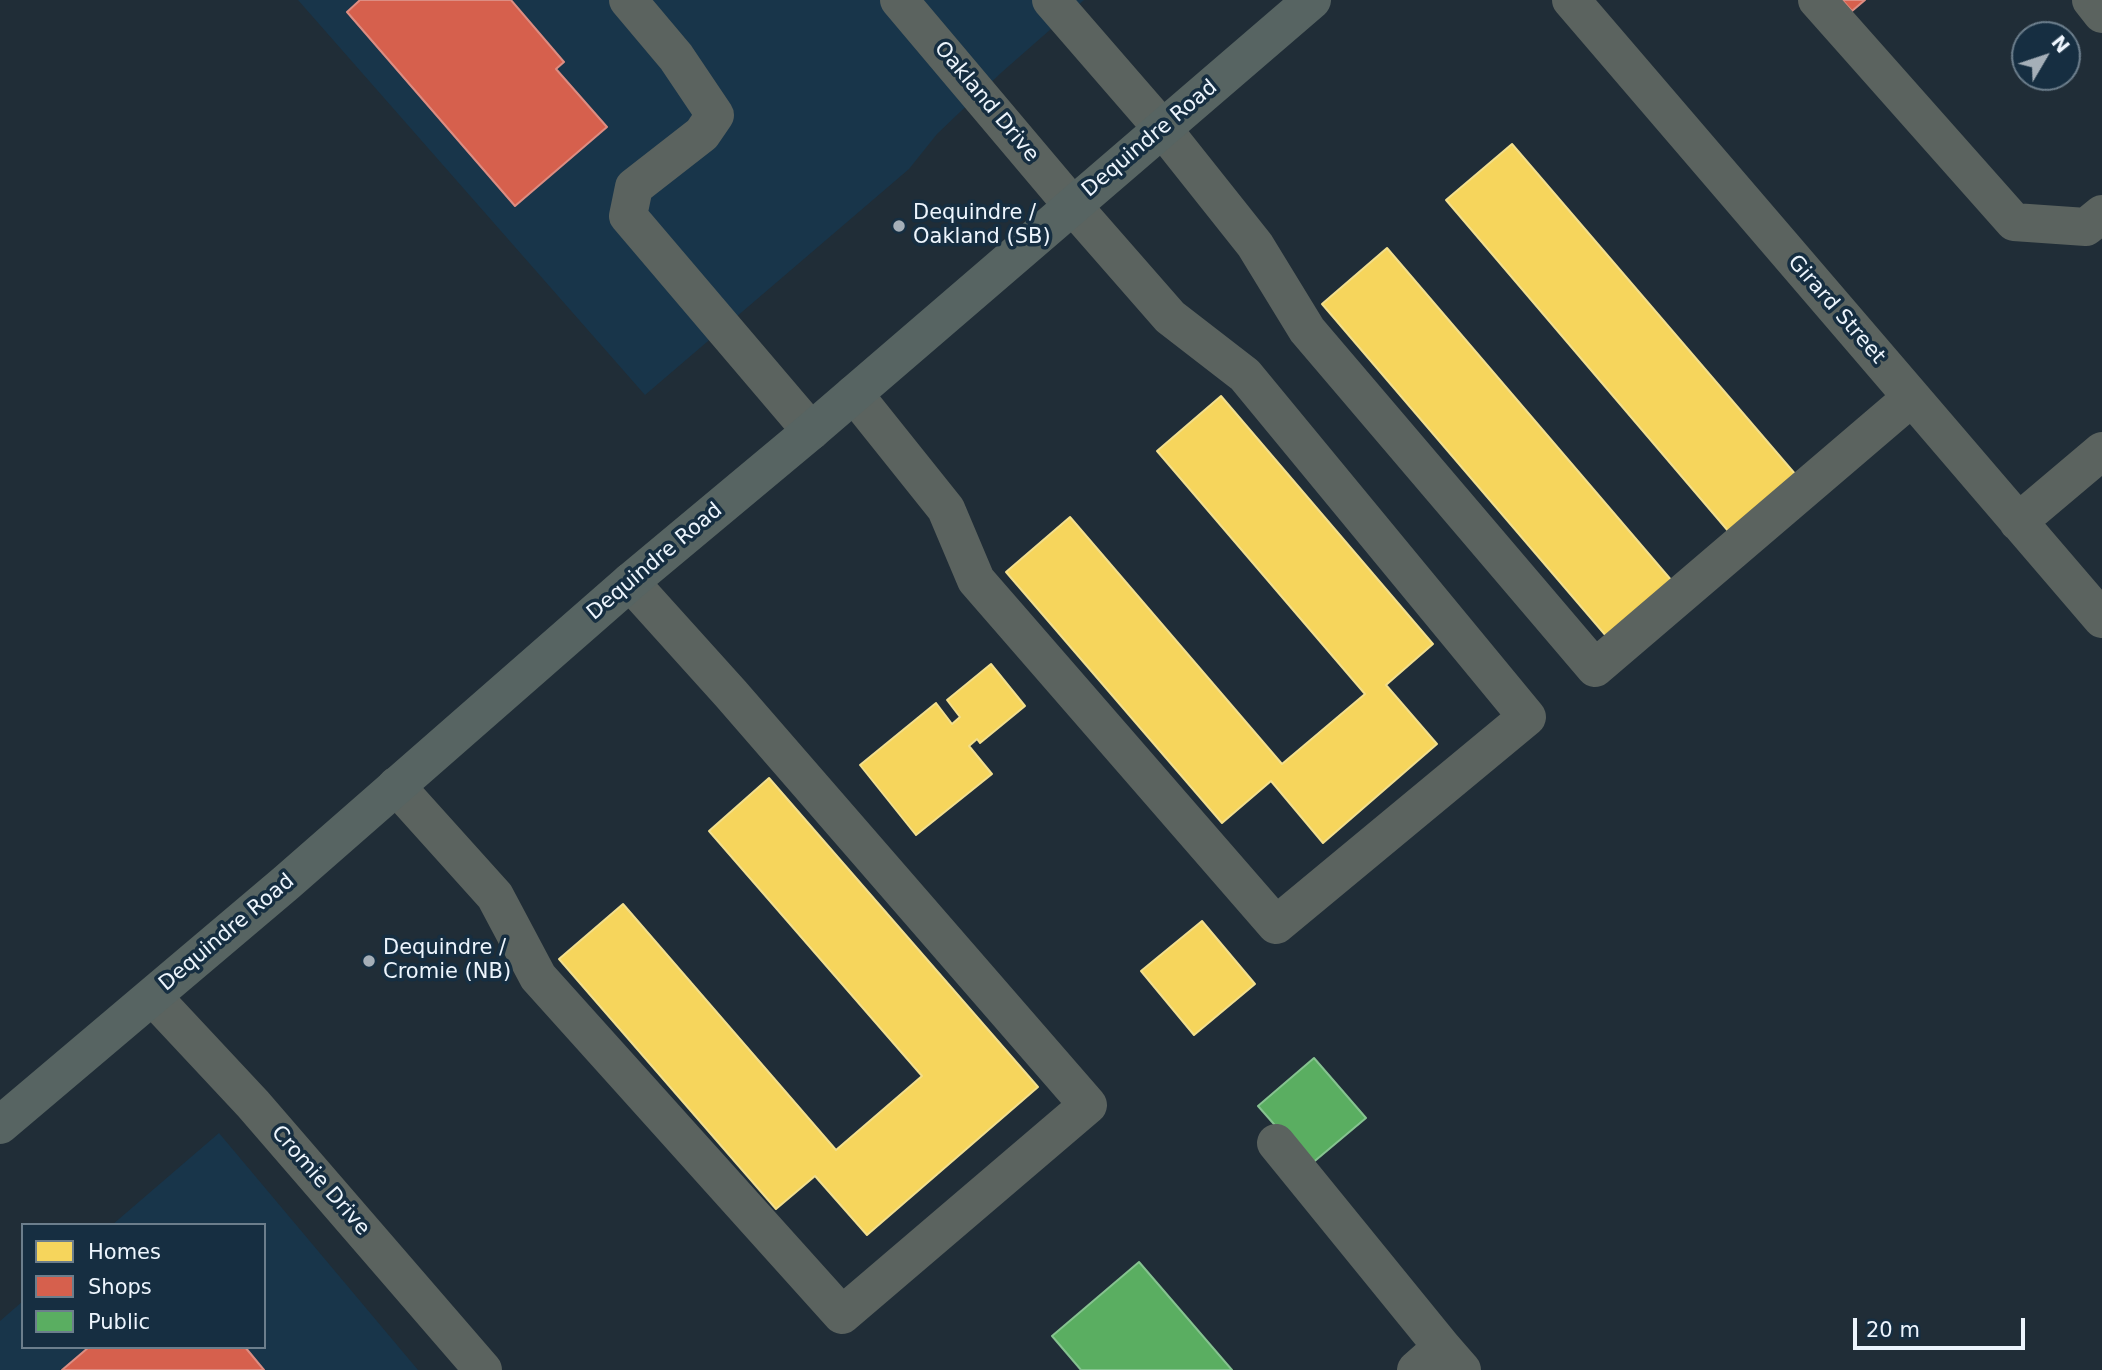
<!DOCTYPE html>
<html>
<head>
<meta charset="utf-8">
<style>
	body { margin:0 }
	#map { position:relative; width:2102px; height:1370px; overflow:hidden; background:#202d37; font-family:"DejaVu Sans",sans-serif }
	canvas { display:block }
	.legend { position:absolute; left:21px; top:1223px; width:245px; height:126px; box-sizing:border-box; background:#162e41; border:2px solid #6c7e8c; margin:0; padding:9px 12px; list-style:none; font-size:21px; color:#edf5fd }
	.legend li { display:flex; align-items:center; gap:14px; height:35px }
	.legend b { width:35px; border:2px solid #6c7e8c }
	.north { position:absolute; left:2011px; top:21px; width:70px; height:70px; box-sizing:border-box; background:#162e41; border:2px solid #6c7e8c; border-radius:50%; rotate:51deg; font-size:19px; font-weight:700; line-height:28px; text-align:center; color:#edf5fd }
	.north::after { content:''; display:block; margin:auto; width:24px; height:32px; background:#a5afb8; clip-path:polygon(50% 0,100% 100%,50% 72%,0 100%) }
	.scale { position:absolute; left:1853px; top:1318px; width:172px; height:32px; box-sizing:border-box; border:4px solid #edf5fd; border-top:0; padding-left:9px; font-size:21px; line-height:24px; white-space:nowrap; color:#edf5fd; -webkit-text-stroke:5px #162e41; paint-order:stroke }
</style>
</head>
<body>
<div id="map">
<canvas width="2102" height="1370"></canvas>
<ul class="legend">
<li><b style="height:19px;background:#f6d55c"></b>Homes</li>
<li><b style="height:19px;background:#d6604d"></b>Shops</li>
<li><b style="height:19px;background:#5aae61"></b>Public</li>
</ul>
<div class="north">N</div>
<div class="scale">20 m</div>
</div>
<script>
const c = document.querySelector('canvas').getContext('2d');
c.lineJoin = 'round';
function fill(path, color) {
  c.fillStyle = color;
  c.fill(path, 'evenodd');
}
function strokePath(path, color, width, dash) {
  c.strokeStyle = color;
  c.lineWidth = width;
  c.lineCap = dash ? 'butt' : 'round';
  c.setLineDash(dash || []);
  c.stroke(path);
}
function label(font, color, halo, rows, align = 'center') {
  c.font = font + ' "DejaVu Sans",sans-serif';
  c.lineWidth = 7;
  c.setLineDash([]);
  c.textBaseline = 'middle';
  c.strokeStyle = halo;
  c.fillStyle = color;
  for (const [text, x, y, turn = 0] of rows) {
    c.save();
    c.translate(x, y);
    c.rotate((+turn || 0) * Math.PI / 180);
    c.textAlign = isNaN(turn) ? turn : align;
    if (halo) c.strokeText(text, 0, 0);
    c.fillText(text, 0, 0);
    c.restore();
  }
}
fill(new Path2D(`
	M 298,0 L 1084,0 L 1002,72 L 937,134 L 909,169 L 645,395 Z
	M 219,1133 L 418,1370 L 0,1370 L 0,1321 L 23,1301 L 23,1347 L 264,1347 L 264,1225 L 112,1225 Z`), '#18354a');
const homes = new Path2D(`
	M 1512,144 L 1796,475 L 1729,532 L 1446,200 Z
	M 1387,248 L 1672,581 L 1607,637 L 1322,304 Z
	M 1221,396 L 1433,644 L 1386,685 L 1437,744 L 1323,843 L 1271,781 L 1222,823 L 1006,572 L 1070,517 L 1282,764 L 1365,694 L 1157,451 Z
	M 991,664 L 1025,706 L 980,743 L 977,739 L 969,746 L 992,774 L 916,835 L 860,765 L 936,703 L 952,724 L 960,717 L 947,700 Z
	M 769,778 L 1038,1087 L 867,1235 L 815,1176 L 776,1209 L 559,959 L 623,904 L 836,1150 L 922,1076 L 709,831 Z
	M 1202,921 L 1255,984 L 1194,1035 L 1141,971 Z`);
fill(homes, '#f6d55c');
strokePath(homes, '#f3df8c', 2);
const shops = new Path2D(`
	M 360,0 L 511,0 L 564,62 L 556,69 L 607,127 L 515,206 L 347,12 Z
	M 1842,0 L 1865,0 L 1852,11 Z
	M 89,1347 L 245,1347 L 264,1370 L 62,1370 Z`);
fill(shops, '#d6604d');
strokePath(shops, '#dd8d82', 2);
const public = new Path2D(`
	M 1314,1058 L 1366,1118 L 1310,1165 L 1258,1106 Z
	M 1139,1262 L 1232,1370 L 1081,1370 L 1052,1336 Z`);
fill(public, '#5aae61');
strokePath(public, '#86c390', 2);
strokePath(new Path2D(`
	M 628,0 L 676,57 L 715,115 L 702,134 L 634,187 L 628,216 L 811,431
	M 1051,0 L 1162,128 L 1255,245 L 1307,330 L 1595,668 L 1911,398
	M 1571,0 L 2102,619
	M 1817,0 L 2014,222 L 2086,227 L 2102,214
	M 2091,0 L 2102,14
	M 854,394 L 946,509 L 976,580 L 1276,925 L 1527,717 L 1245,375 L 1170,317 L 1072,205 L 899,0
	M 2018,522 L 2102,451
	M 396,786 L 495,896 L 538,977 L 842,1315 L 1088,1105 L 731,694 L 630,582
	M 153,997 L 253,1104 L 483,1370
	M 1276,1143 L 1442,1347
	M 1416,1370 L 1442,1347 L 1462,1370`), '#5b635f', 38);
strokePath(new Path2D(`
	M 0,1125 L 286,883 L 630,582 L 811,431 L 1312,0`), '#576462', 38);
for (const [x, y, r, color] of [
	[899,226,7,"#a5afb8"],
	[369,961,7,"#a5afb8"]
]) {
  const dot = new Path2D();
  dot.arc(x, y, r, 0, 2 * Math.PI);
  c.fillStyle = color;
  c.fill(dot);
  strokePath(dot, '#162e41', 2.5);
}
label('21px', '#edf5fd', '#162e41', [
	["Oakland Drive",986,102,50],
	["Dequindre Road",1150,139,-40],
	["Girard Street",1836,310,49],
	["Dequindre Road",655,562,-40],
	["Dequindre Road",227,933,-40],
	["Cromie Drive",320,1181,49]
]);
label('21px', '#edf5fd', '#162e41', [
	["Dequindre /",913,214],
	["Oakland (SB)",913,238],
	["Dequindre /",383,949],
	["Cromie (NB)",383,973]
], 'left');
</script>
</body>
</html>
